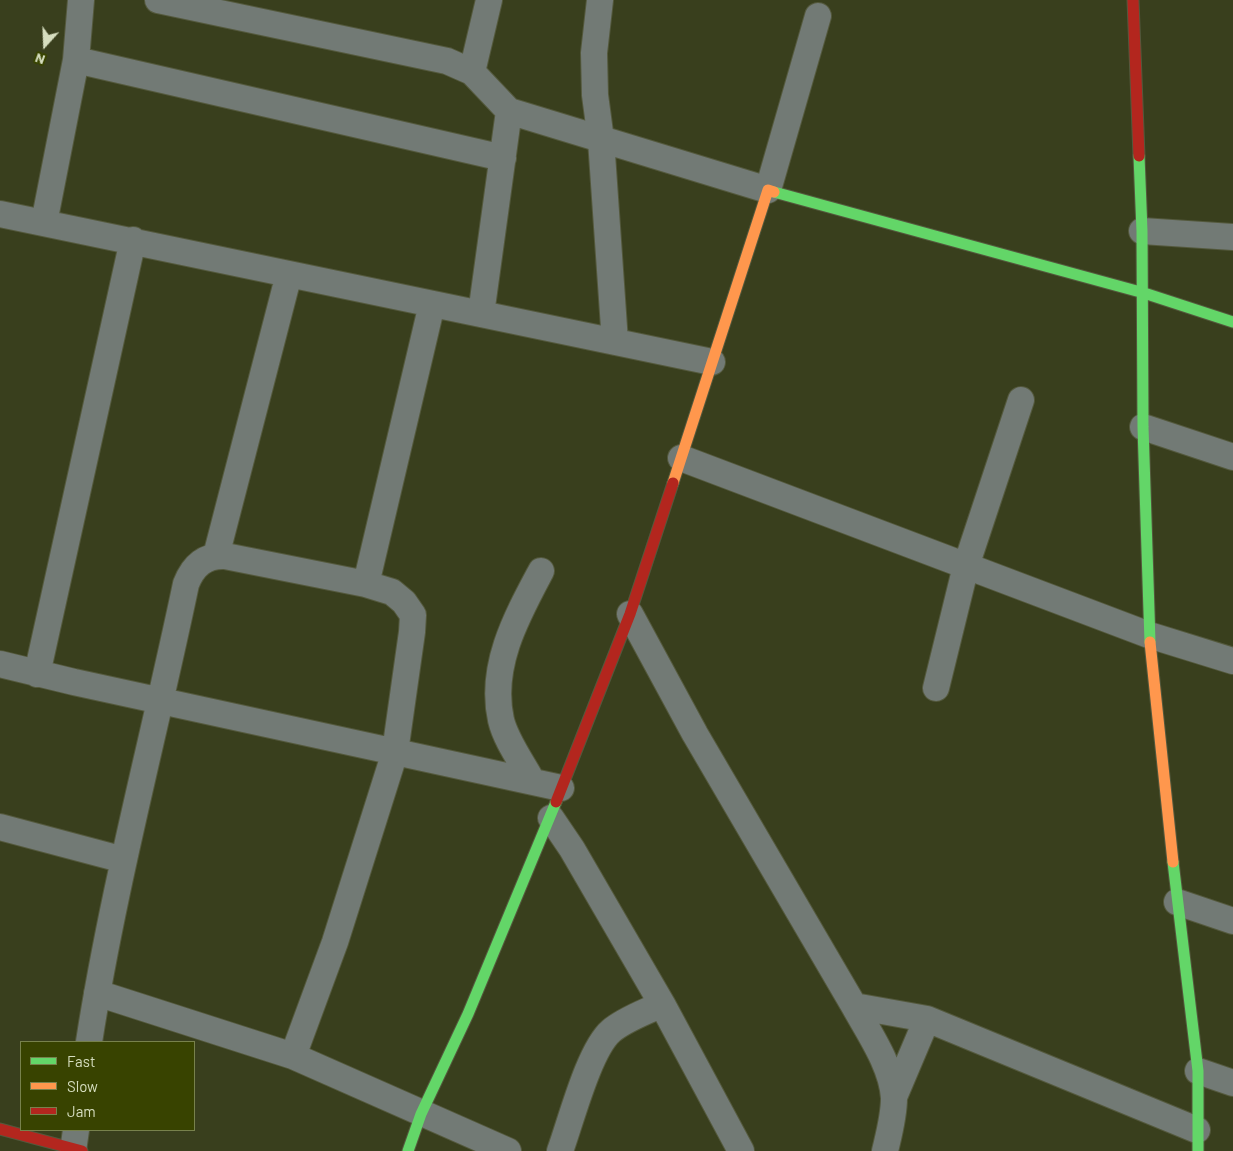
<!DOCTYPE html>
<html>
<head>
<meta charset="utf-8">
<style>
	body { margin:0 }
	#map { position:relative; width:1233px; height:1151px; overflow:hidden; background:#393f1d; font-family:Barlow,sans-serif }
	canvas { display:block }
	.legend { position:absolute; left:20px; top:1041px; width:175px; height:90px; box-sizing:border-box; background:#384300; border:1px solid #77814c; margin:0; padding:6px 9px; list-style:none; font-size:15px; color:#d6debf }
	.legend li { display:flex; align-items:center; gap:10px; height:25px }
	.legend b { width:25px; border:1px solid #77814c }
	.north { position:absolute; left:20px; top:20px; width:50px; height:50px; -webkit-text-stroke:4px #384300; paint-order:stroke; rotate:200deg; font-size:14px; font-weight:700; line-height:20px; text-align:center; color:#d6debf }
	.north::after { content:''; display:block; margin:auto; width:18px; height:22px; background:#d6debf; clip-path:polygon(50% 0,100% 100%,50% 72%,0 100%) }
</style>
</head>
<body>
<div id="map">
<canvas width="1233" height="1151"></canvas>
<ul class="legend">
<li><b style="height:6px;background:#63d668"></b>Fast</li>
<li><b style="height:6px;background:#ff974d"></b>Slow</li>
<li><b style="height:6px;background:#b3261e"></b>Jam</li>
</ul>
<div class="north">N</div>
</div>
<script>
const c = document.querySelector('canvas').getContext('2d');
c.lineJoin = 'round';
function strokePath(path, color, width, dash) {
  c.strokeStyle = color;
  c.lineWidth = width;
  c.lineCap = dash ? 'butt' : 'round';
  c.setLineDash(dash || []);
  c.stroke(path);
}
const street = new Path2D(`
	M 158,0 L 447,61 L 472,72 L 509,111 L 768,190 L 818,16
	M 600,0 L 594,53 L 595,95 L 601,140 L 615,342
	M 76,60 L 81,0
	M 472,72 L 489,0
	M 0,214 L 712,362
	M 44,223 L 76,60 L 503,158
	M 1142,231 L 1233,237
	M 481,314 L 509,111
	M 1143,427 L 1233,457
	M 681,458 L 1149,635 L 1233,661
	M 216,556 L 289,274
	M 366,584 L 432,304
	M 630,614 L 695,734 L 854,1006 C 869,1033 892,1066 894,1098 C 894,1116 889,1134 885,1151
	M 0,664 L 74,682 L 561,788
	M 37,674 L 133,240
	M 936,688 L 966,566 L 1021,400
	M 532,781 C 522,762 506,741 501,720 C 489,666 517,616 541,571
	M 551,818 L 572,849 L 662,1004 L 741,1151
	M 0,827 L 124,860
	M 1177,902 L 1233,921
	M 97,993 L 293,1056
	M 854,1006 L 927,1019 L 894,1097
	M 927,1019 L 1197,1130
	M 89,1042 C 113,888 154,737 186,584 C 193,566 205,555 225,556 L 366,584 L 392,592 L 404,602 L 413,615 L 412,632 L 395,752 L 335,942 L 293,1056 L 508,1151
	M 1198,1071 L 1233,1083
	M 73,1151 L 76,1130
	M 560,1151 C 571,1121 589,1050 611,1031 C 625,1019 646,1012 662,1004`);
const fast = new Path2D(`
	M 1139,156 L 1142,231 L 1143,427 L 1150,642
	M 774,192 L 1144,293 L 1233,322
	M 1173,862 L 1198,1071 L 1198,1151
	M 408,1151 L 421,1114 L 468,1014 L 556,802`);
const slow = new Path2D(`
	M 673,483 L 768,190 L 774,192
	M 1150,642 L 1173,862`);
const jam = new Path2D(`
	M 1133,0 L 1139,156
	M 556,802 L 630,614 L 673,483
	M 0,1129 L 82,1151`);
strokePath(street, '#54593d', 28);
strokePath(fast, '#54593d', 13);
strokePath(slow, '#54593d', 13);
strokePath(jam, '#54593d', 13);
strokePath(street, '#727a75', 26);
strokePath(fast, '#63d668', 11);
strokePath(slow, '#ff974d', 11);
strokePath(jam, '#b3261e', 11);
</script>
</body>
</html>
